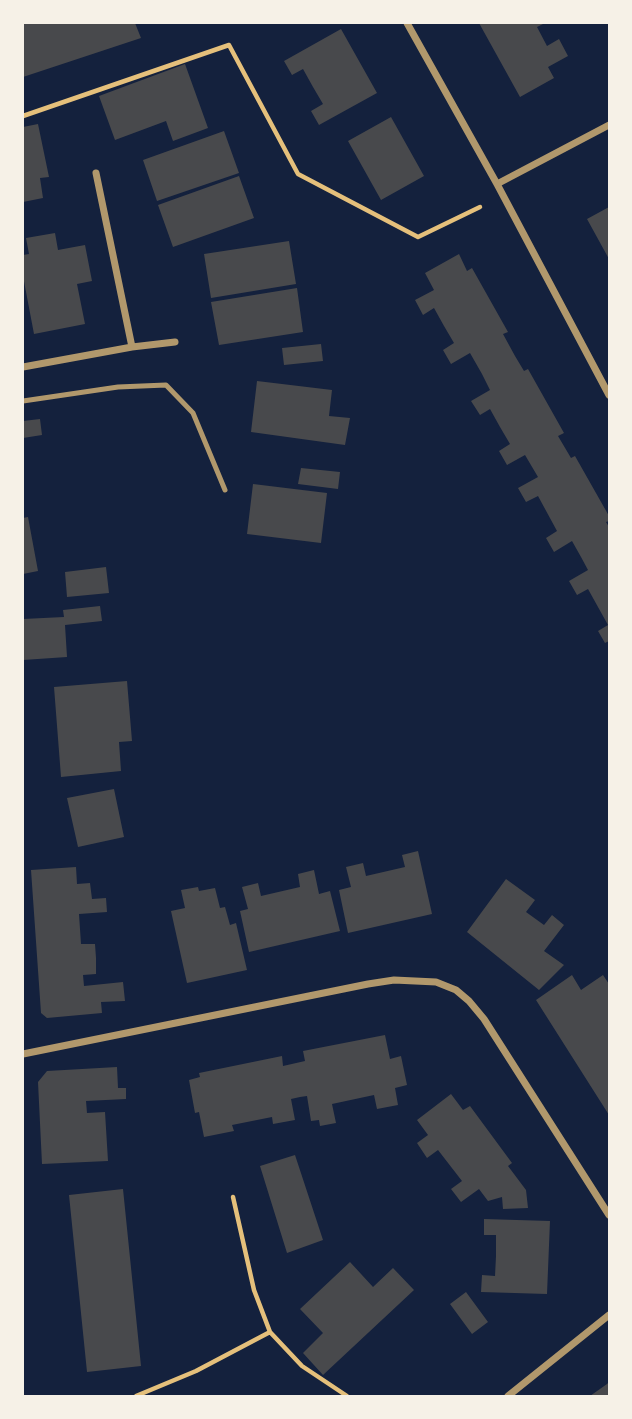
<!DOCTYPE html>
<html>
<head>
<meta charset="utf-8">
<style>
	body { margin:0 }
	#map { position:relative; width:632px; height:1419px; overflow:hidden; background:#14213d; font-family:Figtree,sans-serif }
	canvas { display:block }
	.frame { position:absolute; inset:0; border:24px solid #f6f1e7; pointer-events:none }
</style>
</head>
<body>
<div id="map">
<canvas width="632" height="1419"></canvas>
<div class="frame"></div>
</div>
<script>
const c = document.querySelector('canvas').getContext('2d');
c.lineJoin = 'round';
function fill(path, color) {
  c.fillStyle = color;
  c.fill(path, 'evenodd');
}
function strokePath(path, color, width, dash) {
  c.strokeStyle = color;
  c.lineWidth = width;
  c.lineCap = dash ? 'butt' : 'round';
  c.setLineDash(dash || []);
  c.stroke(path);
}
fill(new Path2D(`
	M 23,23 L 135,23 L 141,38 L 23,77 Z
	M 479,23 L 545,23 L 537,27 L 547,46 L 559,39 L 568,56 L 548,67 L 554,78 L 520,97 Z
	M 341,29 L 377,93 L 319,125 L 311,111 L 323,104 L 313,87 L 303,69 L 292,75 L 284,61 Z
	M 185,64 L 208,128 L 173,141 L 166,121 L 115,140 L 99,96 Z
	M 391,117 L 424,176 L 381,200 L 348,141 Z
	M 38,124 L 49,177 L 40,178 L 43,198 L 23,202 L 23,127 Z
	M 224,131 L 239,173 L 157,201 L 143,160 Z
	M 239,176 L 254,218 L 173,247 L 158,205 Z
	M 609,207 L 609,259 L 587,219 Z
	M 55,233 L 58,250 L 85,245 L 92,281 L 77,284 L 85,324 L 34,334 L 23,276 L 23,255 L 29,254 L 26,238 Z
	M 289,241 L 296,284 L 211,298 L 204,254 Z
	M 459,254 L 467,271 L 472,268 L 508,332 L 503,334 L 515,356 L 524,371 L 528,369 L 564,433 L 558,436 L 571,458 L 575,456 L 609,516 L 609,521 L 606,522 L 609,527 L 609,641 L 605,643 L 598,631 L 608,625 L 588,589 L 577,595 L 569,581 L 588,570 L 581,557 L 572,541 L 554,552 L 546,538 L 557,531 L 538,496 L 526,502 L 518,488 L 538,477 L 525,455 L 507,465 L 499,451 L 510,444 L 500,427 L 490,409 L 480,415 L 471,401 L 490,390 L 482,374 L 470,353 L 451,364 L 443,350 L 454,343 L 444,326 L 434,308 L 423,315 L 415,300 L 434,290 L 425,273 Z
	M 297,288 L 303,332 L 219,345 L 211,302 Z
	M 321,344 L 323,361 L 284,365 L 282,348 Z
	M 257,381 L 332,390 L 329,416 L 350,418 L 345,445 L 251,432 Z
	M 40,419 L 42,435 L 23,438 L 23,421 Z
	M 301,468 L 340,472 L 338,489 L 298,484 Z
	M 253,484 L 327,493 L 321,543 L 247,534 Z
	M 28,517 L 38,571 L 23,574 L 23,518 Z
	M 106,567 L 109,593 L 67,597 L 65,572 Z
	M 100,606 L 102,621 L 65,625 L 67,657 L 23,660 L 23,619 L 64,617 L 63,610 Z
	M 127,681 L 132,741 L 119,742 L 121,771 L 61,777 L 54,687 Z
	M 114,789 L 124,837 L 78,847 L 67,798 Z
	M 418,851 L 432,914 L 348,933 L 339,890 L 351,887 L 346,867 L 363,863 L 366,876 L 405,867 L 402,855 Z
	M 76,867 L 77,884 L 90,883 L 92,899 L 106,898 L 107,912 L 79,914 L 81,944 L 95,944 L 96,958 L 96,974 L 83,975 L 84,986 L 123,982 L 125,1001 L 101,1002 L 102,1013 L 47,1018 L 41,1013 L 31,870 Z
	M 314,870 L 319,894 L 330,891 L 340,931 L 249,952 L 240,911 L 248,909 L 242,887 L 258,883 L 261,896 L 300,887 L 298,874 Z
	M 506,879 L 535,900 L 526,912 L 544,925 L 552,915 L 564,925 L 544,951 L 564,965 L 539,990 L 467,932 Z
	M 198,887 L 199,891 L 215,888 L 220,908 L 225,907 L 230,925 L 236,923 L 247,970 L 187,983 L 171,911 L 185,908 L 181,890 Z
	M 572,975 L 581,990 L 603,975 L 609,984 L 609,1115 L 536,1000 Z
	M 385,1035 L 390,1059 L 401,1056 L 407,1085 L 395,1088 L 398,1105 L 377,1109 L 374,1095 L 332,1104 L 336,1123 L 320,1126 L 319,1120 L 311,1121 L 307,1096 L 300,1097 L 291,1099 L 295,1120 L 273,1124 L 272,1117 L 232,1125 L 234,1131 L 204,1137 L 199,1112 L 195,1113 L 189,1080 L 200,1077 L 199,1073 L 282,1056 L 283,1066 L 305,1061 L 303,1051 Z
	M 117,1067 L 118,1088 L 126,1088 L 126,1099 L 86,1101 L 87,1113 L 105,1112 L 108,1161 L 42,1164 L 38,1082 L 47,1071 Z
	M 451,1094 L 463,1110 L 470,1106 L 512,1163 L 508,1166 L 526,1190 L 528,1208 L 503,1209 L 502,1197 L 488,1201 L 479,1189 L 461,1202 L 451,1189 L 462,1181 L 438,1150 L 427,1158 L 417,1143 L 428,1135 L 417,1120 Z
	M 295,1155 L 323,1240 L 287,1253 L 260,1166 Z
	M 123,1189 L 141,1366 L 87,1372 L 69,1195 Z
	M 484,1219 L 550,1221 L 547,1294 L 481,1292 L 482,1275 L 495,1276 L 496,1256 L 496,1235 L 484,1235 Z
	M 350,1262 L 373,1287 L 393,1268 L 414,1290 L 323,1375 L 303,1353 L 323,1333 L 300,1309 Z
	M 466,1292 L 488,1322 L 472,1334 L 450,1304 Z
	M 609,1382 L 609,1396 L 590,1396 L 607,1384 Z`), '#48494c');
strokePath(new Path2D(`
	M 23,116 L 229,45 L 298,174 L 418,237 L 480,207
	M 233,1197 L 254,1290 L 270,1332
	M 136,1396 L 196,1371 L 270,1332 L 302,1366 L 347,1396`), '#e5c07b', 4.5);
strokePath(new Path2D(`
	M 23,401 L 118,387 L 166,385 L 193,413 L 225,490`), '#b1986c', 5);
strokePath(new Path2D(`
	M 407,23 L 497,184 L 609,395
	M 96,173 L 132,347
	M 497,184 L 609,125
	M 23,367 L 132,347 L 175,342
	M 23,1054 L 368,984 L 394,980 L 436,982 L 456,990 L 469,1001 L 484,1019 L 609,1215
	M 508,1396 L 609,1315`), '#b1986c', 7);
</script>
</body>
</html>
